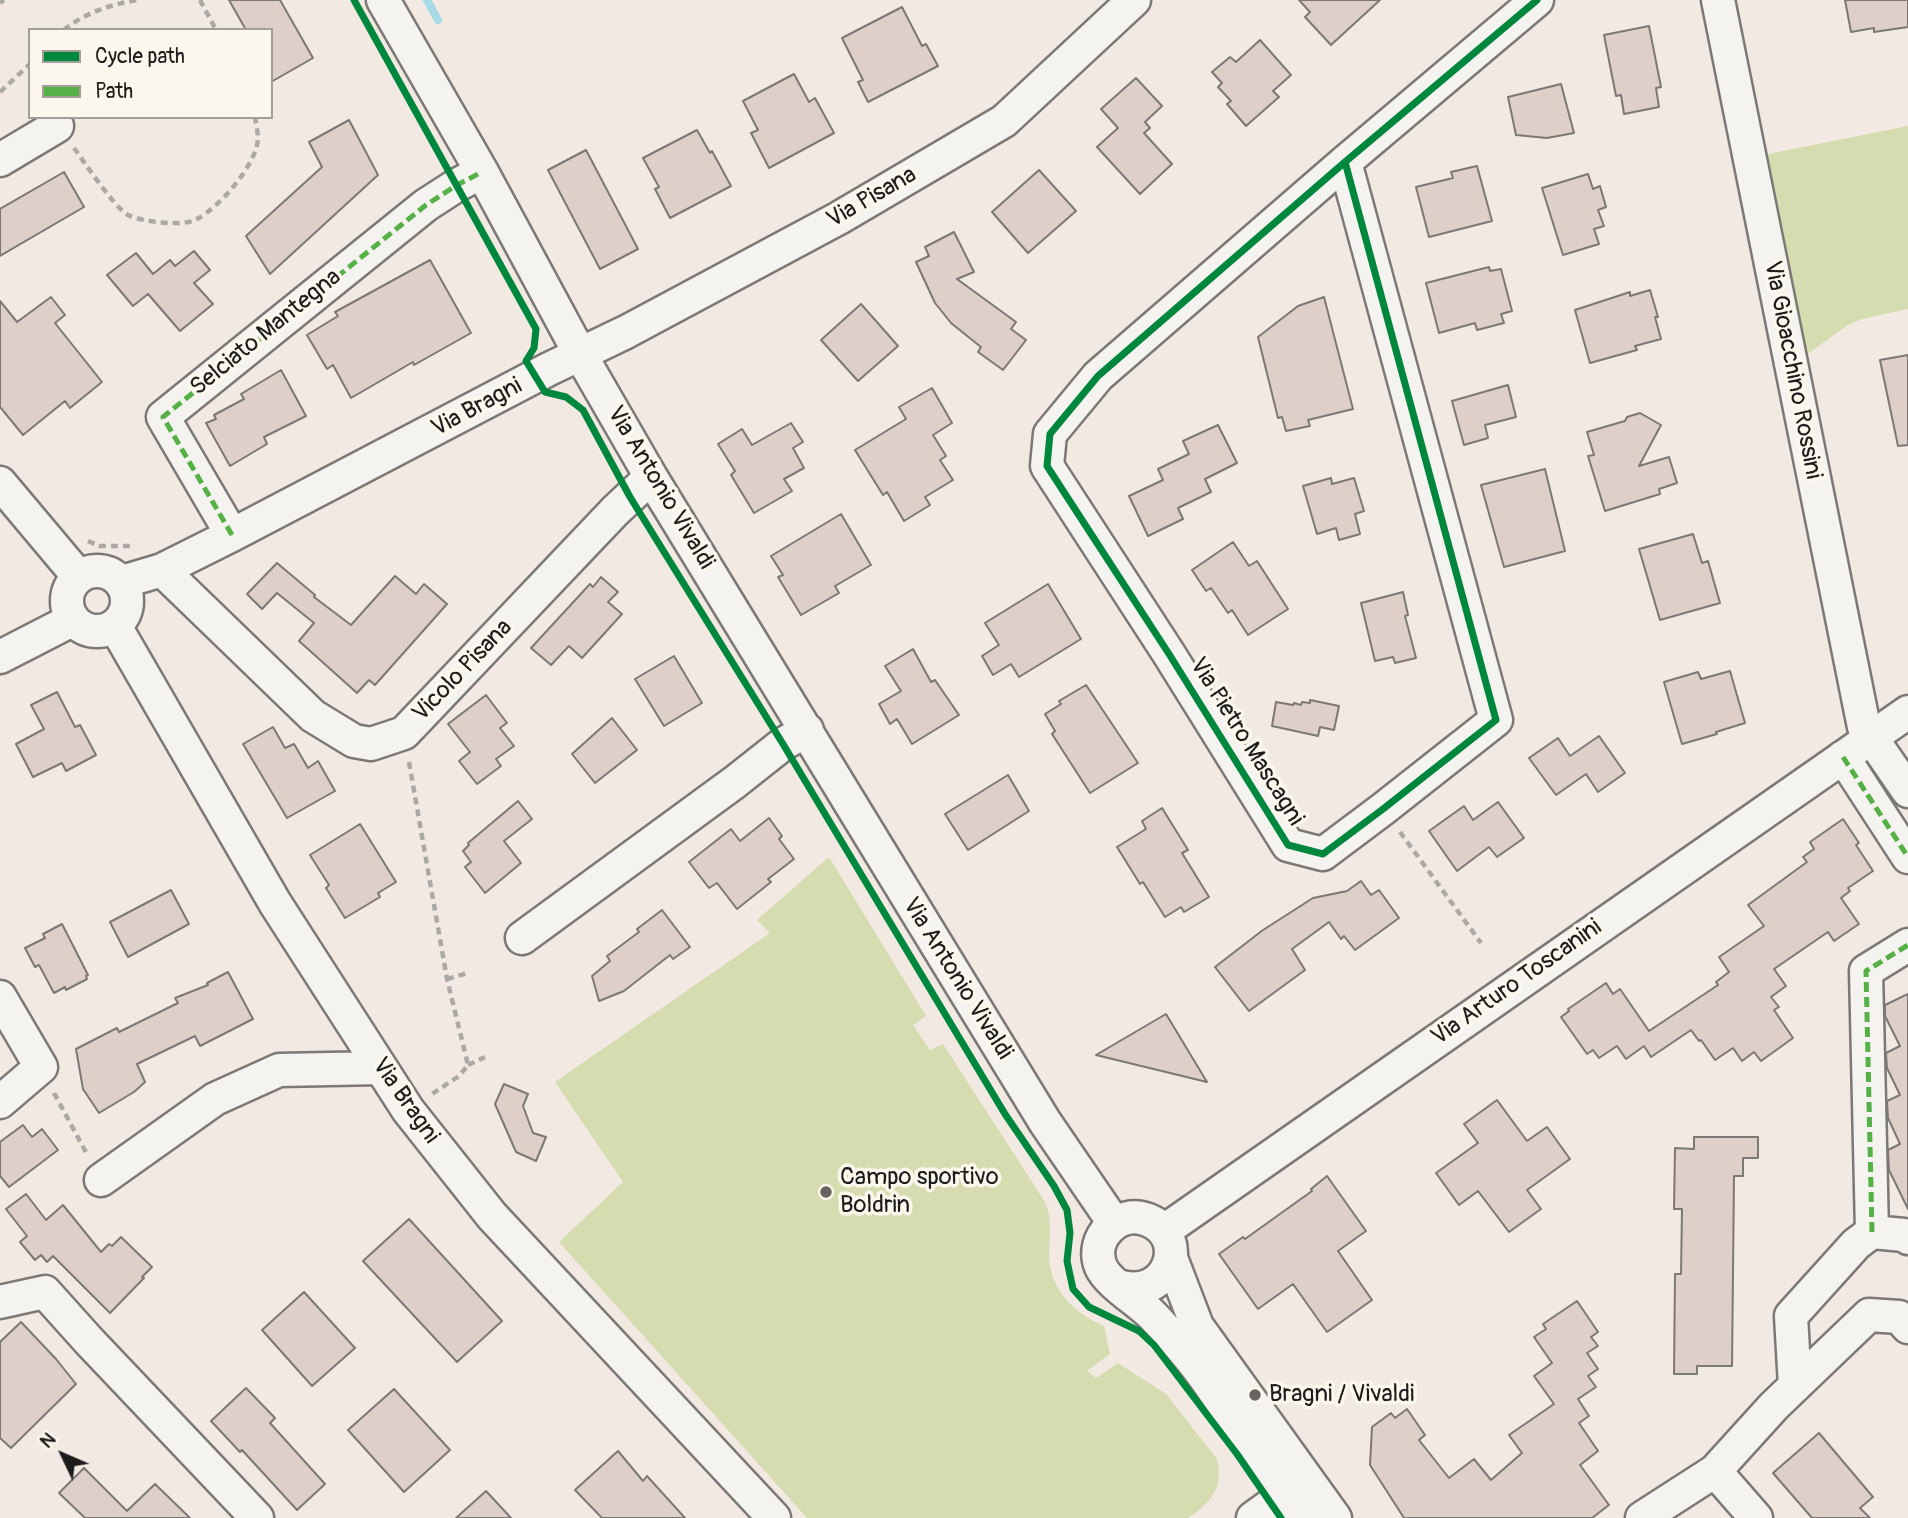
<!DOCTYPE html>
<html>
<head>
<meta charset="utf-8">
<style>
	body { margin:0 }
	#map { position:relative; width:1908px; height:1518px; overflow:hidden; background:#f1e9e2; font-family:Pangolin,sans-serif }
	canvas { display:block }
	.legend { position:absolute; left:28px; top:28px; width:245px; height:91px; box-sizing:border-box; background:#fbf7ec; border:2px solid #a29f99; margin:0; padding:9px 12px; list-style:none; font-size:21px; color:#1c1c1c }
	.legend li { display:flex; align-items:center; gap:14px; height:35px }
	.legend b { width:35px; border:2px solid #a29f99 }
	.north { position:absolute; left:28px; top:1420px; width:70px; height:70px; -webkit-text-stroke:5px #fbf7ec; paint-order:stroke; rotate:314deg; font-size:19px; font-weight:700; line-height:28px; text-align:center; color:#1c1c1c }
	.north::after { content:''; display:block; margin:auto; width:24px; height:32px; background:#1c1c1c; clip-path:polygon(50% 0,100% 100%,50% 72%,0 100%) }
</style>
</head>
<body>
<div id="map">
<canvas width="1908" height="1518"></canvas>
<ul class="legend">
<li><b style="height:9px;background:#00873e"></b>Cycle path</li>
<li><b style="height:9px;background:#55b145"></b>Path</li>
</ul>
<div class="north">N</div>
</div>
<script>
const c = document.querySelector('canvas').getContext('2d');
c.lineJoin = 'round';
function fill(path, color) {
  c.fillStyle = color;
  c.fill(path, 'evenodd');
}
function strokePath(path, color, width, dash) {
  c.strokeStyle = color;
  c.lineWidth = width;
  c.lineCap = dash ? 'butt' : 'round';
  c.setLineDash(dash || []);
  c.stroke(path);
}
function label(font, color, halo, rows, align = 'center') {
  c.font = font + ' Pangolin,sans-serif';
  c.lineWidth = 7;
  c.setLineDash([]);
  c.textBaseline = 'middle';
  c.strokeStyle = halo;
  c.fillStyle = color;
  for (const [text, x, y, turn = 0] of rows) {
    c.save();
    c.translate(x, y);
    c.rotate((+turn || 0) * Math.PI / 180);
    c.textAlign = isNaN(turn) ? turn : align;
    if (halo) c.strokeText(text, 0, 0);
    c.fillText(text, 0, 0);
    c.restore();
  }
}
fill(new Path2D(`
	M 1908,126 L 1908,309 L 1862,319 L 1848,325 L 1802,358 L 1763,155 Z
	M 829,857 L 926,1016 L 913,1025 L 930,1050 L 943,1044 L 1045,1202 C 1053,1220 1049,1237 1049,1256 C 1050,1290 1075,1314 1104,1326 L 1110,1354 L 1087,1371 L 1096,1378 L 1118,1363 L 1166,1394 L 1217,1459 C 1224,1487 1211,1503 1188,1518 L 807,1518 L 559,1242 L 623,1182 L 555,1082 L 770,933 L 757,920 Z`), '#d5dcb0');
strokePath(new Path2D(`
	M 427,0 L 438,20`), '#a7d9e6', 8);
const building = new Path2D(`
	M 229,0 L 280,0 L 313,58 L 271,82 L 271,30 L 246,30 Z
	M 1299,0 L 1380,0 L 1331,45 L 1305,17 L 1310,12 Z
	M 1845,0 L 1908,0 L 1908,27 L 1874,32 L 1874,28 L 1851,32 Z
	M 902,7 L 922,46 L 926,44 L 938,66 L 868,102 L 858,82 L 863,80 L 842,38 Z
	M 1649,26 L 1661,87 L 1656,88 L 1659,107 L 1624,114 L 1621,95 L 1616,96 L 1604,35 Z
	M 1260,40 L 1291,75 L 1273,91 L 1279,97 L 1246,126 L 1227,104 L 1231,101 L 1218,87 L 1222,83 L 1212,72 L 1230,57 L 1236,62 Z
	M 794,74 L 809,102 L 815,98 L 834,133 L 769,168 L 751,133 L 758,130 L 743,101 Z
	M 1136,78 L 1162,106 L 1145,122 L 1150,128 L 1144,133 L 1172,164 L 1140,194 L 1097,147 L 1118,128 L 1101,109 Z
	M 1561,84 L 1574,133 L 1547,138 L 1516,135 L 1508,97 Z
	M 349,120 L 378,175 L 270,274 L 246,236 L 322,167 L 309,142 Z
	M 697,130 L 710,153 L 712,151 L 731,186 L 670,218 L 655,189 L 659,187 L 643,158 Z
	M 586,150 L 638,249 L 600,269 L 548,170 Z
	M 1477,166 L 1492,221 L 1429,237 L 1416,187 L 1453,178 L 1451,172 Z
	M 1039,170 L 1076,211 L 1028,253 L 992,212 Z
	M 64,172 L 84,207 L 0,256 L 0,209 Z
	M 1588,174 L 1593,189 L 1600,186 L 1606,207 L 1598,210 L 1604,226 L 1594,229 L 1599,244 L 1563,255 L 1542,188 Z
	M 954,232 L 974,272 L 957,279 L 1016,322 L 1011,329 L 1026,340 L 1003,370 L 978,352 L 981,347 L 951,323 L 935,303 L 916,262 L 929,256 L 925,247 Z
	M 194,251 L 210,270 L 194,283 L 213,304 L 180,331 L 148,294 L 133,306 L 107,275 L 136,253 L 153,274 L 170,260 L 175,266 Z
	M 430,260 L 471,333 L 414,365 L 413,362 L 351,398 L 333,365 L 327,369 L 307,335 L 338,316 L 335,312 Z
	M 1489,267 L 1490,271 L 1501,269 L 1512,311 L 1501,314 L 1504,323 L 1477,330 L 1475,323 L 1439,333 L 1426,283 Z
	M 1650,290 L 1658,317 L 1655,317 L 1661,339 L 1635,346 L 1637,350 L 1590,363 L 1575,310 L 1630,292 L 1630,296 Z
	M 51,297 L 65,315 L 55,323 L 102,382 L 70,408 L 65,401 L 23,435 L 0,407 L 0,301 L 17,322 Z
	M 1324,297 L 1353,409 L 1308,420 L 1310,426 L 1286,431 L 1282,417 L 1278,418 L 1258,337 L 1298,306 Z
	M 861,304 L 898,346 L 858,381 L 821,340 Z
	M 1908,355 L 1908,445 L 1898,446 L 1880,360 Z
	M 281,370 L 306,416 L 264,437 L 267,444 L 230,466 L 206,423 L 216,419 L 214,415 L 244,399 L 241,394 Z
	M 1508,385 L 1516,417 L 1485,425 L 1488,438 L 1464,445 L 1452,401 Z
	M 932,388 L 952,423 L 933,435 L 946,456 L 940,460 L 953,480 L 925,497 L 930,505 L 904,521 L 887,492 L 883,495 L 855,450 L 906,419 L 899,407 Z
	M 1640,413 L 1661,425 L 1639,466 L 1669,457 L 1677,483 L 1659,489 L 1660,494 L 1605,511 L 1588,456 L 1594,455 L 1587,432 L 1625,421 L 1627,417 Z
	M 791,423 L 803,442 L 793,448 L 804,468 L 784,479 L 792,491 L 754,513 L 731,475 L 735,471 L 718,444 L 742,429 L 752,445 Z
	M 1218,425 L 1237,463 L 1205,479 L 1211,492 L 1178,508 L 1183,519 L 1148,536 L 1129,496 L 1163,480 L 1158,469 L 1189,454 L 1183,441 Z
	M 1545,469 L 1565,551 L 1504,567 L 1481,485 Z
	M 1331,478 L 1332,484 L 1354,478 L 1364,511 L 1355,514 L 1360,534 L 1339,540 L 1336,528 L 1317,534 L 1303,486 Z
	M 841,514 L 871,565 L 835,586 L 839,593 L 801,615 L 778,577 L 783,575 L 771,556 Z
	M 1693,534 L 1702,563 L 1708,561 L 1720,603 L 1660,620 L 1639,549 Z
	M 1233,542 L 1249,566 L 1257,561 L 1288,609 L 1248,635 L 1232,610 L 1228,613 L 1211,588 L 1206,591 L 1192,570 Z
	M 277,563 L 315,595 L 314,597 L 351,625 L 395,576 L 416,594 L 424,584 L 447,604 L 375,685 L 369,680 L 357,693 L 299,641 L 314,623 L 277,593 L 262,609 L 247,594 Z
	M 601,577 L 618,592 L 608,602 L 622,614 L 582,658 L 569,646 L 551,665 L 531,648 L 590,584 L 593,587 Z
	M 1048,584 L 1081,639 L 1019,677 L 1011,664 L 993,675 L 982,656 L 999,645 L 985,623 Z
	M 1403,592 L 1408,615 L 1405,616 L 1416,658 L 1395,663 L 1393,657 L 1375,661 L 1361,603 Z
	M 913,649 L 931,682 L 935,680 L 959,715 L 912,744 L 897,719 L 890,724 L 879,704 L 901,691 L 885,666 Z
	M 674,656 L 702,703 L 664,726 L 635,679 Z
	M 1730,671 L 1745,723 L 1716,732 L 1717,734 L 1682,744 L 1664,682 L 1698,672 L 1701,679 Z
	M 1086,685 L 1138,763 L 1090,793 L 1052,734 L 1055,731 L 1045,714 L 1061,704 L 1059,701 Z
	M 57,692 L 75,727 L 80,725 L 96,755 L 66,771 L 62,763 L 33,777 L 16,744 L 44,729 L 31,705 Z
	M 486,695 L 507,723 L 500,728 L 514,746 L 496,759 L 501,766 L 477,784 L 459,761 L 470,752 L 448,724 Z
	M 1310,700 L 1339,706 L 1334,730 L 1320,727 L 1318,736 L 1272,726 L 1276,702 L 1293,705 L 1294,703 L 1301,705 L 1302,702 L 1310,703 Z
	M 612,718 L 637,750 L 595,783 L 572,754 Z
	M 273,727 L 285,748 L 294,744 L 308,768 L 318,761 L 335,791 L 287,818 L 243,744 Z
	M 1599,736 L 1625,773 L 1598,792 L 1586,774 L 1556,795 L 1529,758 L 1558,738 L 1570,756 Z
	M 1008,775 L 1029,811 L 968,850 L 945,814 Z
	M 518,801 L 532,819 L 504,841 L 521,863 L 485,893 L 465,867 L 471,862 L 463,851 L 469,845 L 468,843 Z
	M 1498,802 L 1524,838 L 1497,857 L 1489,847 L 1457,871 L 1429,831 L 1464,806 L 1473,820 Z
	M 1162,808 L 1188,850 L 1182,853 L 1209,897 L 1184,912 L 1181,907 L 1165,917 L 1143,882 L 1140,884 L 1117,847 L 1146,829 L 1142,821 Z
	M 769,818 L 782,836 L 779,839 L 794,859 L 768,879 L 771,882 L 737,909 L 717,883 L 709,888 L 689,862 L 731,829 L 740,841 Z
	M 1843,819 L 1859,843 L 1856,845 L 1873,871 L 1848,888 L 1850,891 L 1841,898 L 1859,924 L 1834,941 L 1828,932 L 1774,969 L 1786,986 L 1771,997 L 1779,1007 L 1774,1010 L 1793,1038 L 1761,1061 L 1754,1052 L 1742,1061 L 1733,1048 L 1715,1060 L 1701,1040 L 1699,1041 L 1691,1030 L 1651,1057 L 1644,1046 L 1626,1059 L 1617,1046 L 1599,1058 L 1593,1050 L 1587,1054 L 1561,1017 L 1569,1011 L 1568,1009 L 1606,983 L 1613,994 L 1620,989 L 1649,1031 L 1718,985 L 1716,982 L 1729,972 L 1719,957 L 1764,926 L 1748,905 L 1807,862 L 1803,857 L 1814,849 L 1810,842 Z
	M 360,824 L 396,882 L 378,893 L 380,897 L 345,918 L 326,888 L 329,885 L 310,855 Z
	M 1361,881 L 1371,895 L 1379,890 L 1399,918 L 1355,950 L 1344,936 L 1341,939 L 1329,922 L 1292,949 L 1305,970 L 1249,1011 L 1215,967 L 1263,930 L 1313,898 L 1347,891 Z
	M 171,890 L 189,924 L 128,957 L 110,922 Z
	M 662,910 L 690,947 L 673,959 L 670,955 L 624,991 L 599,1001 L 592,976 L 610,961 L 607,956 L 639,932 L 637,929 Z
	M 62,924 L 88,975 L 86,976 L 87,979 L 66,990 L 65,987 L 54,993 L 39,965 L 35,967 L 25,948 L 45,938 L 43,934 Z
	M 228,972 L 253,1019 L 200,1046 L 195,1036 L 137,1064 L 145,1082 L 134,1092 L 99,1113 L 83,1089 L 76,1049 L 117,1028 L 119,1032 L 178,1003 L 175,998 L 208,985 L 207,983 Z
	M 1908,994 L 1908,1209 L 1889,1170 L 1888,1150 L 1900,1144 L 1888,1118 L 1887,1101 L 1900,1095 L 1887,1068 L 1886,1053 L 1900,1046 L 1885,1016 L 1885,1005 Z
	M 1166,1014 L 1207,1082 L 1096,1055 Z
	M 504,1084 L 528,1094 L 523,1106 L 533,1133 L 546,1137 L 536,1161 L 516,1152 L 495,1104 Z
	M 1497,1100 L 1527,1141 L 1547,1127 L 1570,1159 L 1527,1190 L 1541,1209 L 1509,1232 L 1478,1191 L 1459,1205 L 1436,1173 L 1478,1143 L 1464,1124 Z
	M 23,1125 L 32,1137 L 42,1129 L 58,1150 L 9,1187 L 0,1176 L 0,1142 Z
	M 1694,1137 L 1758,1137 L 1758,1158 L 1743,1158 L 1743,1176 L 1734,1176 L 1732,1366 L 1697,1366 L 1697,1374 L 1674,1374 L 1675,1274 L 1681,1274 L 1682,1209 L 1674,1209 L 1675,1148 L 1694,1149 Z
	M 1327,1176 L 1366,1231 L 1338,1251 L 1372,1300 L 1327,1332 L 1293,1284 L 1258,1309 L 1219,1254 L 1243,1237 L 1245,1239 L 1312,1191 L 1311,1189 Z
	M 26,1194 L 46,1220 L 63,1205 L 101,1252 L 109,1244 L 112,1246 L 121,1237 L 152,1267 L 142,1277 L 144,1278 L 110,1313 L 53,1256 L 47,1262 L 41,1255 L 35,1260 L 20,1242 L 27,1236 L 6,1209 Z
	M 409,1219 L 502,1321 L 457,1362 L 363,1261 Z
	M 304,1292 L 355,1348 L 312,1386 L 262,1330 Z
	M 1577,1301 L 1598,1332 L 1591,1337 L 1598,1346 L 1587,1353 L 1598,1369 L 1588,1376 L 1596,1387 L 1578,1399 L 1589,1416 L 1579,1423 L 1598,1451 L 1580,1465 L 1609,1505 L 1592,1518 L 1404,1518 L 1370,1465 L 1372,1427 L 1391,1413 L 1395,1418 L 1407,1409 L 1425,1435 L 1419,1440 L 1449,1478 L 1474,1459 L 1491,1480 L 1522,1453 L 1509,1435 L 1554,1404 L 1534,1376 L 1552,1363 L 1534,1337 L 1546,1329 L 1543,1324 Z
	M 21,1322 L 56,1359 L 76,1384 L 11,1448 L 0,1438 L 0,1342 Z
	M 246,1388 L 275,1418 L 270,1423 L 325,1484 L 297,1510 L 242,1450 L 240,1452 L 211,1421 Z
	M 394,1389 L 450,1450 L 404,1492 L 348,1430 Z
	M 1819,1433 L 1873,1497 L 1860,1508 L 1870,1518 L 1812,1518 L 1773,1473 Z
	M 618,1451 L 643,1481 L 647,1476 L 685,1518 L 602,1518 L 575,1490 Z
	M 84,1468 L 127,1511 L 155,1484 L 190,1518 L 85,1518 L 59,1493 Z
	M 486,1491 L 511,1518 L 456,1518 Z`);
fill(building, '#decfc9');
strokePath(building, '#7c7875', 2);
const minor = new Path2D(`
	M 383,0 L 482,172 L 580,354 L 651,477 L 1045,1122 L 1114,1223
	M 1718,0 L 1864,727 L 1908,791
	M 0,160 L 57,126
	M 1345,162 L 1496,720 L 1383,809 L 1323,854 L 1288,845 L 1169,654 L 1047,466 L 1050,434 L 1098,376 L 1345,162 L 1537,0
	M 0,483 L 79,577
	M 232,535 L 163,417 L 426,205 L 457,185 L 482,172
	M 162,570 L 313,716 L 354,741 L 371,744 L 404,733 L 615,511 L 651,477
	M67 601a30 30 0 1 1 60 0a30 30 0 1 1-60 0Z
	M 122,582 L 162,570 L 232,535 L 549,369 L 626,332 L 839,218 L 1004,121 L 1134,0
	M 115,626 L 275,903 L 408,1110 L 492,1216 L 774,1518
	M 0,657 L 72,620
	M 1843,757 L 1908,857
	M 522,938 L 735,782 L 783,744 L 807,730
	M 0,997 L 41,1067 L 0,1102
	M 101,1180 L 215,1099 L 279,1070 L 381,1068
	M 1164,1231 L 1908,712
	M 1872,1232 L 1866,971 L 1908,945
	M 1171,1258 L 1197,1326 L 1335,1518
	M 1118,1286 C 1169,1302 1191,1237 1148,1220 C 1119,1208 1089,1238 1101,1267 C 1108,1283 1138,1301 1151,1314 C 1166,1329 1180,1346 1193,1362 C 1206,1378 1218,1397 1230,1414 C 1254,1449 1279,1484 1304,1518
	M 0,1302 L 45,1292 L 89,1341 L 257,1518
	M 1795,1386 L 1791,1316 L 1856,1244 L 1872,1232 L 1904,1235 L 1908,1238
	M 1715,1471 L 1756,1518
	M 1253,1518 L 1303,1482
	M 1642,1518 L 1715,1471 L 1774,1406 L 1869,1315 L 1899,1317 L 1908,1327`);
strokePath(minor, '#7c7875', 37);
strokePath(new Path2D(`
	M 200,0 L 216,30
	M 0,3 L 4,0
	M 64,30 C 86,12 110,5 137,0
	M 0,92 L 30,64
	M 74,148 C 85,163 114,207 128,215 C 142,222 184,227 197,219 C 220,207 256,165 258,139 C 258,132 256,124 255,117
	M 88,541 L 99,546 L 135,546
	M 409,762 L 447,979 L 468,1065 L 459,1076 L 432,1094
	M 1400,832 L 1481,943
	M 447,979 L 468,973
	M 468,1065 L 485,1057
	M 54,1093 L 88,1156`), '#aba9a6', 4.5, [7, 5]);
strokePath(minor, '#f5f3ef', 32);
strokePath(new Path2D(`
	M 232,535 L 163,417 L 426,205 L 457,185 L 482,172
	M 1843,757 L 1908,857
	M 1872,1232 L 1866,971 L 1908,945`), '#55b145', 5, [10, 5]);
strokePath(new Path2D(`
	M 354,0 L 536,329 L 534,348 L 526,361 L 545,392 L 566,397 L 583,410 L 630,497 L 783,744 L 1005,1114 L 1054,1186 L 1067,1210 L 1070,1233 L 1067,1261 L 1073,1289 L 1089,1307 L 1139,1331 L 1154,1345 L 1237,1454 L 1281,1518
	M 1345,162 L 1496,720 L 1383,809 L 1323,854 L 1288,845 L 1169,654 L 1047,466 L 1050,434 L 1098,376 L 1345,162 L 1537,0`), '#00873e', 7);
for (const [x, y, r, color] of [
	[826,1192,7,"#676461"],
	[1255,1395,7,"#676461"]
]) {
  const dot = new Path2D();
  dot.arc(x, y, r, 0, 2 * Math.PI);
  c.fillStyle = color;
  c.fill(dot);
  strokePath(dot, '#fbf7ec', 2.5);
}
label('24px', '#1c1c1c', '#fbf7ec', [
	["Via Pisana",872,198,-30],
	["Selciato Mantegna",266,333,-39],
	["Via Gioacchino Rossini",1792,370,79],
	["Via Bragni",477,408,-28],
	["Via Antonio Vivaldi",660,488,59],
	["Vicolo Pisana",463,671,-46],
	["Via Pietro Mascagni",1246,742,58],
	["Via Antonio Vivaldi",957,979,58],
	["Via Arturo Toscanini",1517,983,-35],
	["Via Bragni",405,1101,55]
]);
label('24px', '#1c1c1c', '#fbf7ec', [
	["Campo sportivo",840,1178],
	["Boldrin",840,1206],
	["Bragni / Vivaldi",1269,1395]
], 'left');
</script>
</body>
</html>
